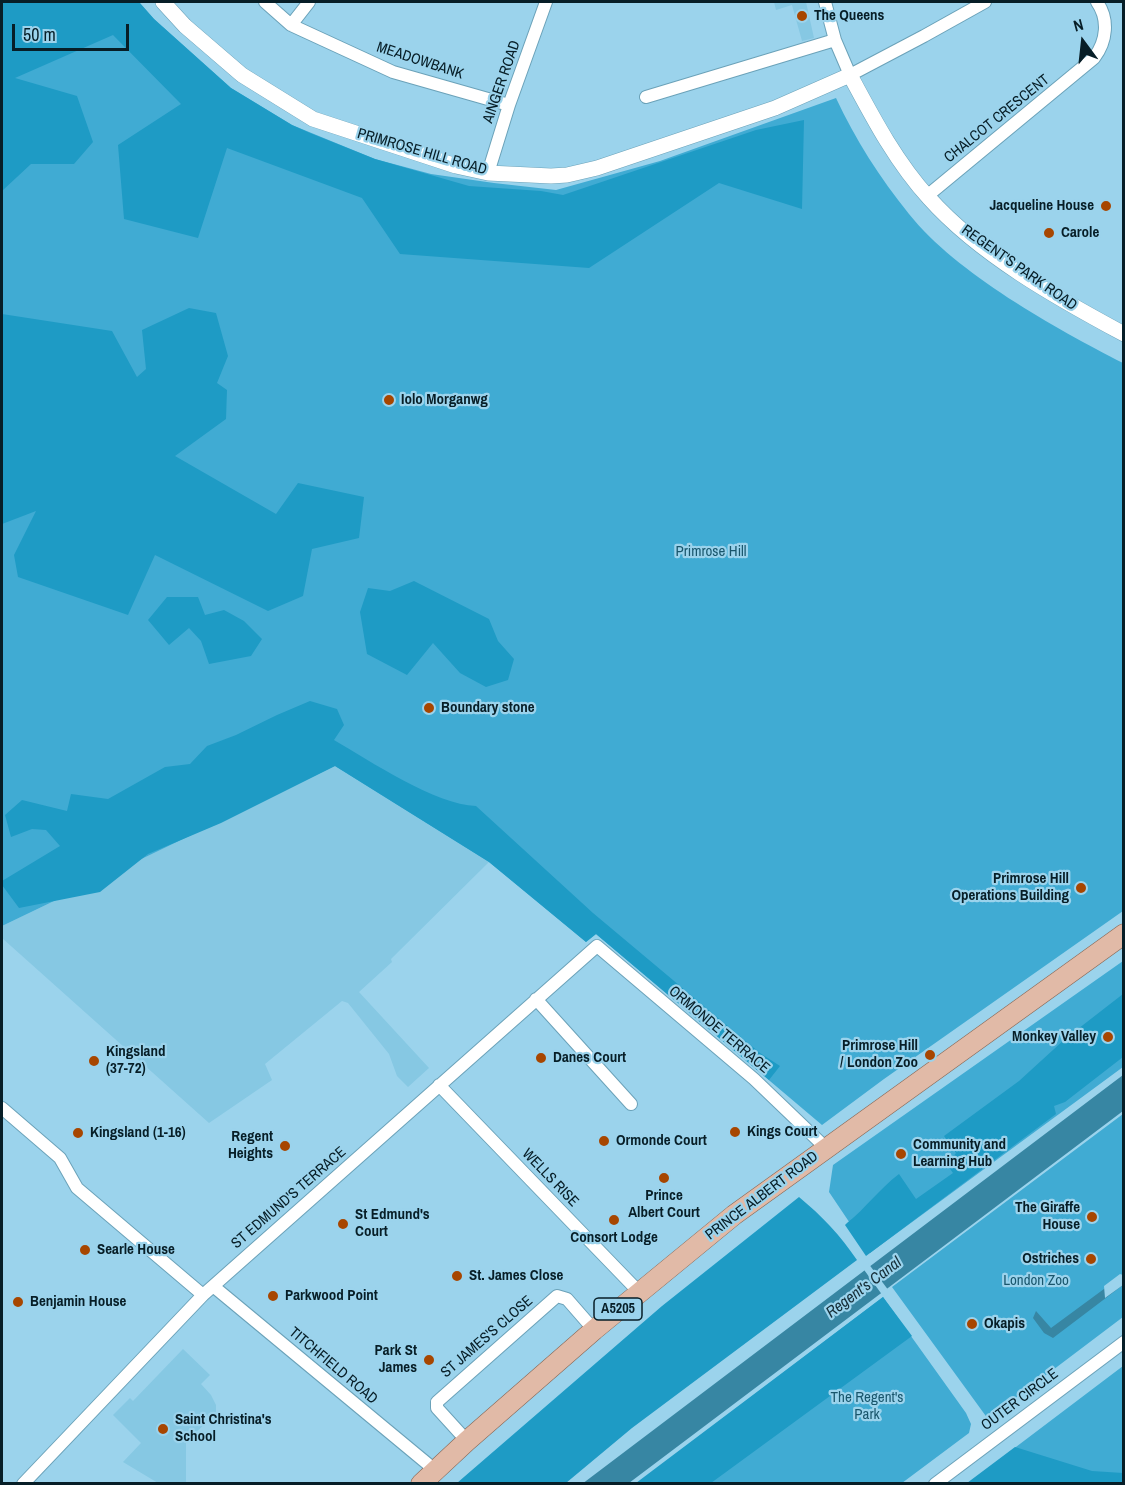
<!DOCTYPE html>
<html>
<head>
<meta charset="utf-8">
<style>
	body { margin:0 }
	#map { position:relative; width:1125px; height:1485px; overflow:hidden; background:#9bd3ec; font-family:"Archivo Narrow",sans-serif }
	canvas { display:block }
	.frame { position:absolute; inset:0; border:3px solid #071e27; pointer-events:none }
	.north { position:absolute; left:1053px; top:12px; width:60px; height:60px; -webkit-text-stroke:4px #9bd3ec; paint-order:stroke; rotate:345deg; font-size:16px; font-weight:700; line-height:24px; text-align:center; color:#071e27 }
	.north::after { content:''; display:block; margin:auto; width:21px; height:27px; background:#071e27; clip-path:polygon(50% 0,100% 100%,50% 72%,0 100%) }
	.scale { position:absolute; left:12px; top:24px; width:117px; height:27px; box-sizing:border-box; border:3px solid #071e27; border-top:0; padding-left:8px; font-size:18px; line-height:21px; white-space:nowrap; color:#071e27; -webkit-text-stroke:4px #9bd3ec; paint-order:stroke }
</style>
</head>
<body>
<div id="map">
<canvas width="1125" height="1485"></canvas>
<div class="frame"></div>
<div class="north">N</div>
<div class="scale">50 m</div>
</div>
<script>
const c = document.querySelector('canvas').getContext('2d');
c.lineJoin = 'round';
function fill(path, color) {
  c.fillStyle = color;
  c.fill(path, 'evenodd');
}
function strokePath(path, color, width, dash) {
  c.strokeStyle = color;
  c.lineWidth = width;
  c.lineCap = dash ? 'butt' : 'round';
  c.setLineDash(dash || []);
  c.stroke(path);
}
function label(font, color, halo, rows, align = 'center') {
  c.font = font + ' "Archivo Narrow",sans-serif';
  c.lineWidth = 4.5;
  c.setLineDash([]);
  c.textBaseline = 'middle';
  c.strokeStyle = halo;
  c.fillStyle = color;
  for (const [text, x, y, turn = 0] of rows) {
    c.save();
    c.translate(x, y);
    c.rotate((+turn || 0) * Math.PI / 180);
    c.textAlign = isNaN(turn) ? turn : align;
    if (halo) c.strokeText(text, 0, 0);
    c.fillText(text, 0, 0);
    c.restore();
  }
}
fill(new Path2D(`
	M 774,2 L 806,2 L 814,38 L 802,41 L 792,5 L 776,10 Z
	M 335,766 L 489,862 L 391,959 L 392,962 L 359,992 L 429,1068 L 408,1087 L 397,1076 L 389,1054 L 348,1003 L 342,1001 L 265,1064 L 272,1080 L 209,1123 L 2,938 L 2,926 Z
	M 183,1349 L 210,1375 L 201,1384 L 211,1395 L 216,1405 L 216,1413 L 186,1442 L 186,1483 L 158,1483 L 123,1462 L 141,1443 L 113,1415 L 130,1398 L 133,1401 Z`), '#86c8e3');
fill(new Path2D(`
	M 2,2 L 139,2 L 154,19 L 231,88 L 292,125 L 375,159 L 431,174 L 494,183 L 556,190 L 660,161 L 836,98 C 855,139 880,178 909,214 C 957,274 1055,328 1123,363 L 1123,911 L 884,1079 L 822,1125 L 596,934 L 586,942 L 489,862 L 335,766 L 2,926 Z
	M 1123,961 L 1123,1067 L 870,1253 L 829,1192 L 833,1165 Z
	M 1123,1114 L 1123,1317 L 988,1419 L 892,1287 Z
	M 883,1297 L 966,1413 L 971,1424 L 969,1433 L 902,1483 L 636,1484 Z
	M 1123,1366 L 1123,1483 L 967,1484 Z`), '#40abd3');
fill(new Path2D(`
	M 2,2 L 139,2 L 154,19 L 231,88 L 292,125 L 310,133 L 375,159 L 469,186 L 541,191 L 563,195 L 756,130 L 804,120 L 802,209 L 719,183 L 589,268 L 400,254 L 362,198 L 227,148 L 198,238 L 124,219 L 118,145 L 181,104 L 113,35 L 15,78 L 77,96 L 93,142 L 74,164 L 31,164 L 2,191 Z
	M 189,308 L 216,313 L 228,356 L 217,383 L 227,390 L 226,419 L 175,456 L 276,514 L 298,483 L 364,497 L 359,538 L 312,549 L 303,596 L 268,611 L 155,555 L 128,615 L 18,577 L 14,555 L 36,511 L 2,524 L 2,314 L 112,331 L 137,377 L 146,369 L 142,330 Z
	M 414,581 L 489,619 L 498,641 L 514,659 L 508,680 L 486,687 L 460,673 L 433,643 L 407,675 L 367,654 L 360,612 L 368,588 L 390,591 Z
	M 167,597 L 198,597 L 205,615 L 224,610 L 244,621 L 262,639 L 251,656 L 209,664 L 201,641 L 189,628 L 169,645 L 148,620 Z
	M 310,701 L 337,709 L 344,725 L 334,740 C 370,761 436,805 476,806 L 593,913 L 760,1053 L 780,1066 L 769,1080 L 596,934 L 586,942 L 489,862 L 335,766 L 221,823 L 148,854 L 100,892 L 19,908 L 2,885 L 2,881 L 60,846 L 46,830 L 32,829 L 11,837 L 5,815 L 22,800 L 67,811 L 71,794 L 108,799 L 165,767 L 190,764 L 207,746 L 236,735 L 277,715 Z
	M 1123,994 L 1123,1057 L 1065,1102 L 1054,1106 L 1056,1114 L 866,1256 L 845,1225 L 847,1223 C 866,1208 879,1189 899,1174 L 916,1199 L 953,1173 L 948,1166 L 954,1162 L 952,1158 L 956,1153 L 944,1136 L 1019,1081 L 1065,1039 Z
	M 799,1197 C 822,1216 840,1235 857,1260 L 632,1428 L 566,1483 L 457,1483 L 662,1306 Z
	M 883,1297 L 912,1336 L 711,1483 L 636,1483 Z
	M 1015,1447 L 1092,1471 L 1123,1473 L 1123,1483 L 967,1483 Z`), '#1e9bc5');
fill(new Path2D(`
	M 1123,1075 L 1123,1111 L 629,1483 L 582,1484 Z
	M 1123,1275 L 1123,1285 L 1053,1338 L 1044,1333 L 1033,1318 L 1036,1311 L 1051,1328 Z`), '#3786a3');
fill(new Path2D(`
	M 868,1263 L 889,1291 L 883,1296 L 862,1267 Z
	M 1120,1274 L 1123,1275 L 1123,1285 L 1105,1298 L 1104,1286 Z`), '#9bd3ec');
const minor = new Path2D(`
	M 265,2 L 291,25 L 393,72 L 509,105
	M 825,2 L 835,40 L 850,75 L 924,36 L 985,2
	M 291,25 L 309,2
	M 646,97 L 835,40
	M 488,173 L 509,105 L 546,2
	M 927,196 L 1094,58 C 1107,41 1109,19 1097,2
	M 536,999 L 631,1104
	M 439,1085 L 639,1292
	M 2,1108 L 60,1158 L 77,1188 L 203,1295
	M 213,1286 L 435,1470
	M 467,1441 L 437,1408 L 437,1402 L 557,1296 L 567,1299 L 594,1330
	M 23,1484 L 203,1295 L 597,946 L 754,1079 L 826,1148
	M 935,1484 L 1124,1342`);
const tertiary = new Path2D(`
	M 163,2 L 185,26 L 242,75 L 313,119 L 456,166 L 488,173 L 551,176 L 567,175 L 597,168 L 775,108 L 850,75 C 873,118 896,162 929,198 C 980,255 1057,298 1124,334`);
const primary = new Path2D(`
	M 421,1484 L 467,1441 L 594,1330 L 734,1215 L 1124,934`);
strokePath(minor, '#6ba2b9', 14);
strokePath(tertiary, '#6ba2b9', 16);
strokePath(primary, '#886654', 21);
strokePath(minor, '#fff', 12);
strokePath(tertiary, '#fff', 15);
strokePath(primary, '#e1baa7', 20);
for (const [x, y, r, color] of [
	[802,16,6,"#a74600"],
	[1106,206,6,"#a74600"],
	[1049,233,6,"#a74600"],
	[389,400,6,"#a74600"],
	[429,708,6,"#a74600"],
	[1081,888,6,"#a74600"],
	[1108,1037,6,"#a74600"],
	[930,1055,6,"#a74600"],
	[541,1058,6,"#a74600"],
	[94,1061,6,"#a74600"],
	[735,1132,6,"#a74600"],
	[78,1133,6,"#a74600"],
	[604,1141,6,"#a74600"],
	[285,1146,6,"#a74600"],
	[901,1154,6,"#a74600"],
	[664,1178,6,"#a74600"],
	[1092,1217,6,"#a74600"],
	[614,1220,6,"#a74600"],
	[343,1224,6,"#a74600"],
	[85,1250,6,"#a74600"],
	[1091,1259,6,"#a74600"],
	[457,1276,6,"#a74600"],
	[273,1296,6,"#a74600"],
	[18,1302,6,"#a74600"],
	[972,1324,6,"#a74600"],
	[429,1360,6,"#a74600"],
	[163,1429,6,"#a74600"]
]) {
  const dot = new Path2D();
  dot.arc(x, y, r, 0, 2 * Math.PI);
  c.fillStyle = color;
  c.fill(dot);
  strokePath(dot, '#9bd3ec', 2);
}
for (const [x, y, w] of [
	[618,1309,48]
]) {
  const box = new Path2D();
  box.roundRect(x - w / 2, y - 11, w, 22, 4.5);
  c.fillStyle = '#9bd3ec';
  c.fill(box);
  strokePath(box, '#071e27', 1.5);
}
label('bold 14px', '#071e27', null, [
	["A5205",618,1309]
]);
label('bold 15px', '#071e27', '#9bd3ec', [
	["The Queens",814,16],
	["Jacqueline House",1094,206,"right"],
	["Carole",1061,233],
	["Iolo Morganwg",401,400],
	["Boundary stone",441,708],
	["Primrose Hill",1069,879,"right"],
	["Operations Building",1069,896,"right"],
	["Monkey Valley",1096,1037,"right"],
	["Primrose Hill",918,1046,"right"],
	["/ London Zoo",918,1063,"right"],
	["Kingsland",106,1052],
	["(37-72)",106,1069],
	["Danes Court",553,1058],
	["Kings Court",747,1132],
	["Kingsland (1-16)",90,1133],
	["Regent",273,1137,"right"],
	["Heights",273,1154,"right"],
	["Ormonde Court",616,1141],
	["Community and",913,1145],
	["Learning Hub",913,1162],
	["Prince",664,1196,"center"],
	["Albert Court",664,1213,"center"],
	["The Giraffe",1080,1208,"right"],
	["House",1080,1225,"right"],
	["St Edmund's",355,1215],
	["Court",355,1232],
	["Consort Lodge",614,1238,"center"],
	["Searle House",97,1250],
	["Ostriches",1079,1259,"right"],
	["St. James Close",469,1276],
	["Parkwood Point",285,1296],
	["Benjamin House",30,1302],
	["Okapis",984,1324],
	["Park St",417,1351,"right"],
	["James",417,1368,"right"],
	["Saint Christina's",175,1420],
	["School",175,1437]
], 'left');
label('15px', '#071e27', '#9bd3ec', [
	["MEADOWBANK",420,61,18],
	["AINGER ROAD",502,82,-71],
	["CHALCOT CRESCENT",997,119,-39],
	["PRIMROSE HILL ROAD",422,152,16],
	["REGENT'S PARK ROAD",1019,268,35],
	["ORMONDE TERRACE",719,1030,40],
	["WELLS RISE",550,1178,46],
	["PRINCE ALBERT ROAD",762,1196,-37],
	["ST EDMUND'S TERRACE",289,1198,-41],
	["ST JAMES'S CLOSE",487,1337,-41],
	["TITCHFIELD ROAD",333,1366,40],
	["OUTER CIRCLE",1020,1400,-37]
]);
label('15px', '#19566c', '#9bd3ec', [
	["Primrose Hill",711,552],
	["London Zoo",1036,1281],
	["The Regent's",867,1398],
	["Park",867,1415]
]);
label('italic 16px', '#162e38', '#9bd3ec', [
	["Regent's Canal",864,1288,-37]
]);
</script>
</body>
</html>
